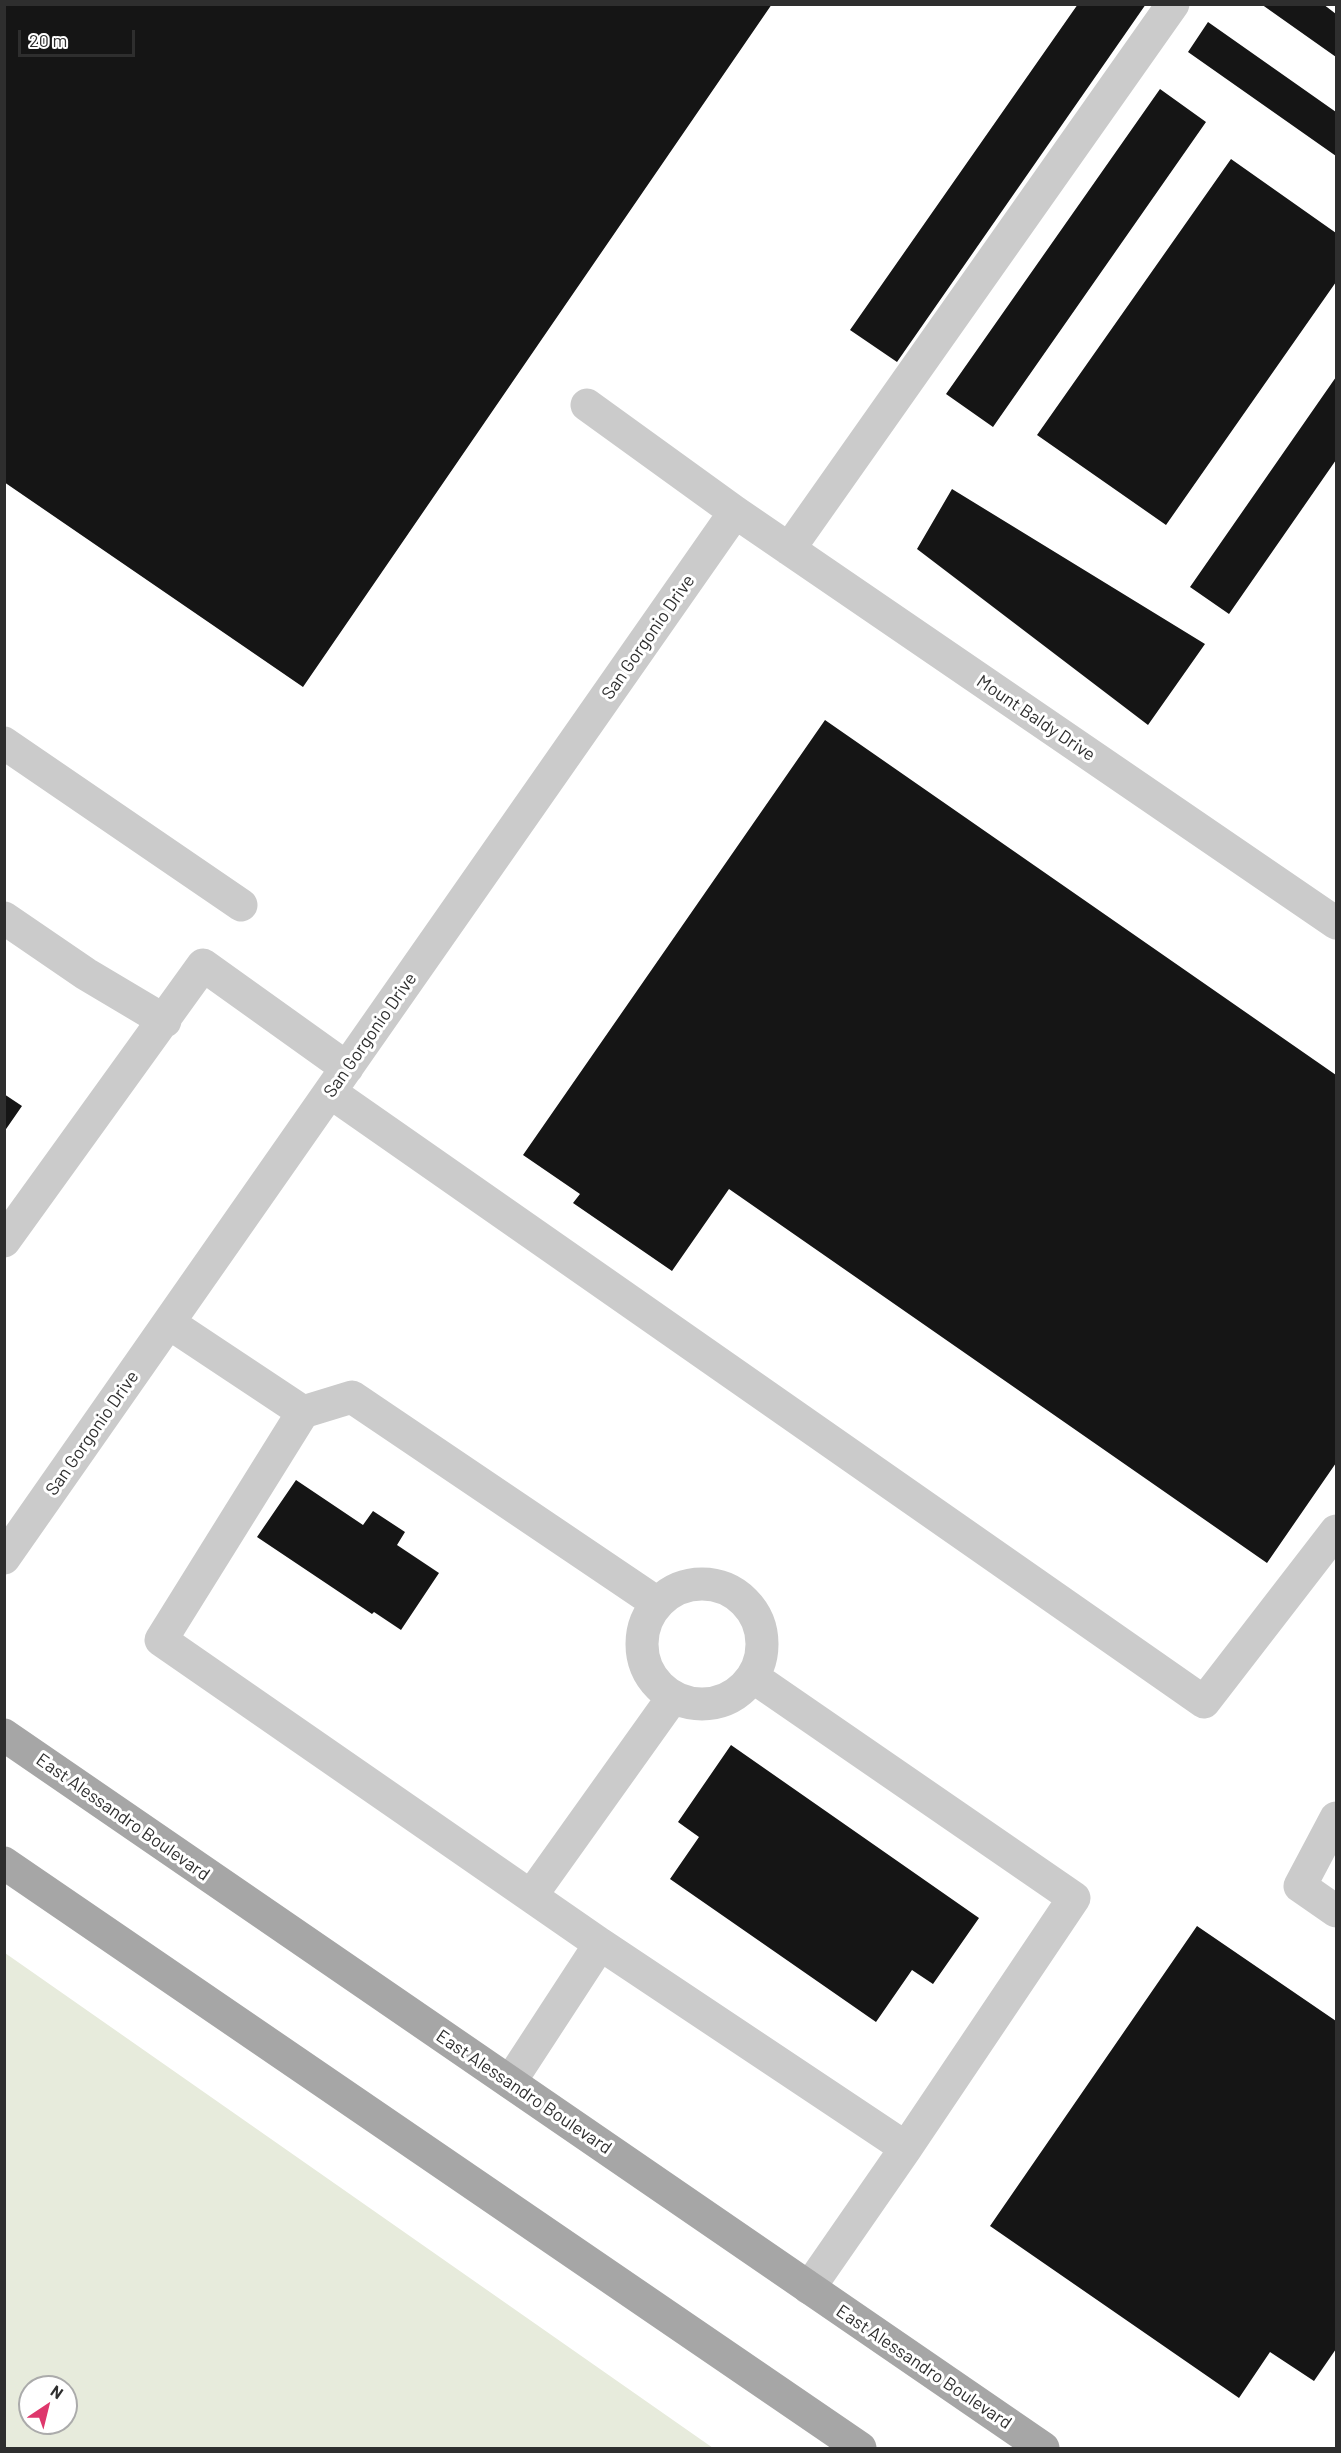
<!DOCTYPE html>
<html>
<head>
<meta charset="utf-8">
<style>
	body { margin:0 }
	#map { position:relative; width:1341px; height:2453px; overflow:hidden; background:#fff; font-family:Barlow,sans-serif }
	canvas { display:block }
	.frame { position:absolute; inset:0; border:6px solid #2e2e2e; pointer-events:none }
	.north { position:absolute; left:18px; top:2375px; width:60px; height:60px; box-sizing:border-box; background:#fff; border:2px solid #ababab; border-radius:50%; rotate:35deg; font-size:16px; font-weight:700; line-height:24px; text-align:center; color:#2e2e2e }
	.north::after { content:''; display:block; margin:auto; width:21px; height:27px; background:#de376c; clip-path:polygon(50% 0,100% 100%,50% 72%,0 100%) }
	.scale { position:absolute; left:18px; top:30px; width:117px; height:27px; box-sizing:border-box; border:3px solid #2e2e2e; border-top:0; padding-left:8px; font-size:18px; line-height:21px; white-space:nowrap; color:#2e2e2e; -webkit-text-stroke:4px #fff; paint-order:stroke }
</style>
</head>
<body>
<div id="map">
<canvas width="1341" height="2453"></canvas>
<div class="frame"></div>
<div class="north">N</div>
<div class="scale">20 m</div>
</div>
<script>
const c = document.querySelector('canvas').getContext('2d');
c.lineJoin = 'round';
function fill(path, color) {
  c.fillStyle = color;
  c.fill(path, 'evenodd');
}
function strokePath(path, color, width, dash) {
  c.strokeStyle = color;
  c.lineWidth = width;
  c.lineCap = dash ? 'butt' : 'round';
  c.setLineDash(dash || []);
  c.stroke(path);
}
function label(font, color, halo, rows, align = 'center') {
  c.font = font + ' Barlow,sans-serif';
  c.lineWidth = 6;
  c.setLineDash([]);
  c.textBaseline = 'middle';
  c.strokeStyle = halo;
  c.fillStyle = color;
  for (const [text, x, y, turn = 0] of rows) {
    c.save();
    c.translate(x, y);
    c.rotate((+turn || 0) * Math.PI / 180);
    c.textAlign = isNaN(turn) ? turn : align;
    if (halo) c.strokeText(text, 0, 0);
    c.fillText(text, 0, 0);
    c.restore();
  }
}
fill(new Path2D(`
	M 4,1953 L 5,1953 L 713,2448 L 5,2448 ZM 30,2387 L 66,2387 L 66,2423 L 30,2423 Z`), '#e7ebdc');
fill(new Path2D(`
	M 4,4 L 772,4 L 303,687 L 4,482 Z
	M 1078,4 L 1146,4 L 897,362 L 850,330 Z
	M 1261,4 L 1323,4 L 1336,14 L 1336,57 Z
	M 1208,22 L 1336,112 L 1336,156 L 1188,52 Z
	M 1160,89 L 1206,122 L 993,427 L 946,394 Z
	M 1231,159 L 1336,233 L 1336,282 L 1166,525 L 1037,435 Z
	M 1336,377 L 1336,460 L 1229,614 L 1190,587 Z
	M 952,489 L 1205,644 L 1148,725 L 917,549 Z
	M 825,720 L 1336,1075 L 1336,1463 L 1267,1563 L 729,1189 L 672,1271 L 573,1203 L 580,1194 L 523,1155 Z
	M 4,1094 L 22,1106 L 4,1132 Z
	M 296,1480 L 363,1525 L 373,1511 L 405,1532 L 397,1545 L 439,1573 L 401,1630 L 374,1612 L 372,1614 L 257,1537 Z
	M 731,1745 L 979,1918 L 933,1984 L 912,1970 L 876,2022 L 670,1879 L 699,1837 L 678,1822 Z
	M 1197,1926 L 1336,2021 L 1336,2349 L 1314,2381 L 1270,2352 L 1239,2398 L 990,2226 Z`), '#151515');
strokePath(new Path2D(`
	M 587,405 L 735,512 L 1336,923
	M 789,549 L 1173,4
	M 4,743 L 241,905
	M 4,918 L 86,974 L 165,1021
	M 330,1092 L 1204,1702 L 1336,1531
	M 4,1241 L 203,965 L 347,1068
	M 169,1323 L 303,1412 L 161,1640 L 600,1944 L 510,2082
	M 303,1412 L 352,1397 L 657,1603
	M 4,1558 L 735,512
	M642 1644a60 60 0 1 1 120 0a60 60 0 1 1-120 0Z
	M 753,1677 L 1074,1898 L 906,2148
	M 1336,1818 L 1300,1886 L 1336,1911
	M 531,1896 L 673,1697
	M 600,1944 L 906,2148 L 809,2288`), '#cbcbcb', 33);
strokePath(new Path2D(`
	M 4,1735 L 1043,2448
	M 4,1863 L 860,2448`), '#a6a6a6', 33);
label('18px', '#2e2e2e', '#fff', [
	["San Gorgonio Drive",648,637,-55],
	["Mount Baldy Drive",1036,718,34],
	["San Gorgonio Drive",370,1035,-55],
	["San Gorgonio Drive",92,1433,-55],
	["East Alessandro Boulevard",123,1817,35],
	["East Alessandro Boulevard",524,2092,34],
	["East Alessandro Boulevard",924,2367,34]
]);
</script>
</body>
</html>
